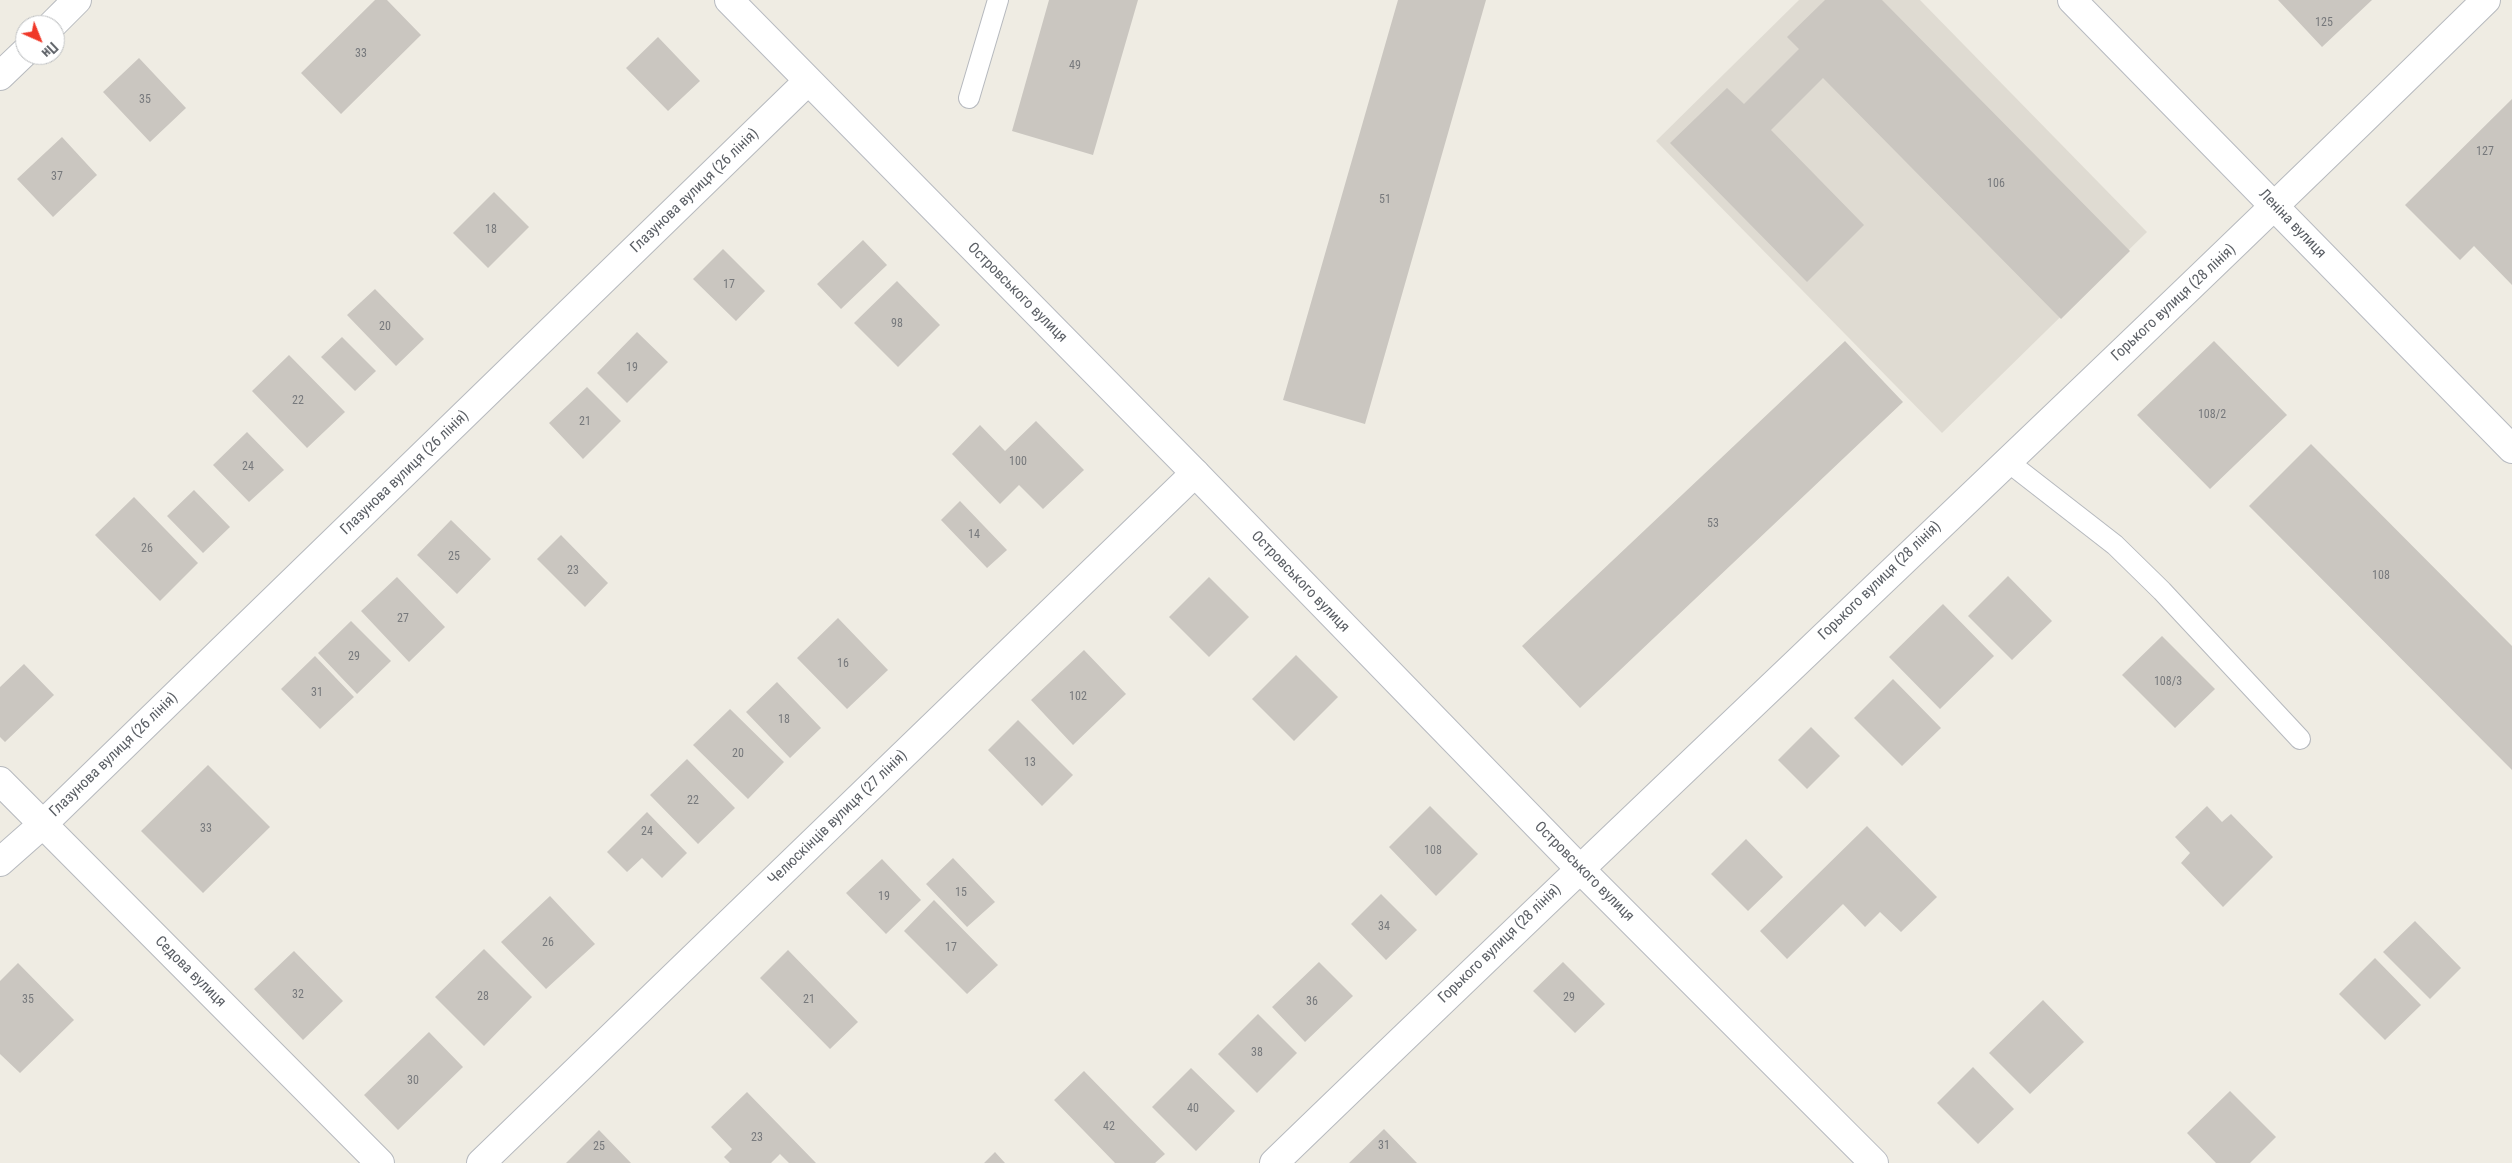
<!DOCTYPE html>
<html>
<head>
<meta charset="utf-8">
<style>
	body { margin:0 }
	#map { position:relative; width:2512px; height:1163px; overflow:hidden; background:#efece3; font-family:"Roboto Condensed",sans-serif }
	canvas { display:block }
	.north { position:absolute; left:15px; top:15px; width:50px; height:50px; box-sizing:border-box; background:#fff; border:1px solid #bdbfc1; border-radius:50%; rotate:136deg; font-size:14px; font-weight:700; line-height:20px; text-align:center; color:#5b5f65 }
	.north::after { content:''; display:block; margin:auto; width:18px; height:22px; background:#f03828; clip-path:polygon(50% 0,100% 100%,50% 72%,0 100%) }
</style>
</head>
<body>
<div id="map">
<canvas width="2512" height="1163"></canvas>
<div class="north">Пн</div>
</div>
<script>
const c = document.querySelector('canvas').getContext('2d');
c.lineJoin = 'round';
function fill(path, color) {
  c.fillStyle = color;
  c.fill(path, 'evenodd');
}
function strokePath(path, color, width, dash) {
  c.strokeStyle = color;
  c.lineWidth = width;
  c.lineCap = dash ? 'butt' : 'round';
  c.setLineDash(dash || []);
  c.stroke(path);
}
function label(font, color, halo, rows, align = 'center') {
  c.font = font + ' "Roboto Condensed",sans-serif';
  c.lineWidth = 4;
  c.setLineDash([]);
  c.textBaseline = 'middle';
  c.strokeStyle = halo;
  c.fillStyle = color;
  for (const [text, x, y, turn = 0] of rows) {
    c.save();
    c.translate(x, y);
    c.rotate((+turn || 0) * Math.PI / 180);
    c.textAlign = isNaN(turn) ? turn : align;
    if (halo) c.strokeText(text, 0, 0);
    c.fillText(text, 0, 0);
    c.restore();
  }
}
fill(new Path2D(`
	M 1799,0 L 1920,0 L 2147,232 L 1942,433 L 1656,141 Z`), '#dfdbd2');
fill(new Path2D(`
	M 375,0 L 387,0 L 421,35 L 341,114 L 301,73 Z
	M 1049,0 L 1138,0 L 1093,155 L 1012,131 Z
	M 1398,0 L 1486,0 L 1365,424 L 1283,400 Z
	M 1825,0 L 1882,0 L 2130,251 L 2061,319 L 1823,78 L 1771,130 L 1864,225 L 1807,282 L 1670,143 L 1727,88 L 1744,104 L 1799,49 L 1787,37 Z
	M 2278,0 L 2372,0 L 2322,47 Z
	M 658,37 L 700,81 L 668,111 L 626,68 Z
	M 139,58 L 186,108 L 150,142 L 103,92 Z
	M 2512,99 L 2512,285 L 2474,246 L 2460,260 L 2405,205 Z
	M 62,137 L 97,175 L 53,217 L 17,179 Z
	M 494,192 L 529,227 L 488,268 L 453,233 Z
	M 863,240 L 887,265 L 841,309 L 817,284 Z
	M 723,249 L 765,291 L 736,321 L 693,279 Z
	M 897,281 L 940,325 L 898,367 L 854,323 Z
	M 375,289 L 424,339 L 396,366 L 347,315 Z
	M 637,332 L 668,362 L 627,403 L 597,373 Z
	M 342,337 L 376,371 L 355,391 L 321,357 Z
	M 1845,341 L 1903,402 L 1580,708 L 1522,646 Z
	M 2214,341 L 2287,415 L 2210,489 L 2137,415 Z
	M 289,355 L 345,412 L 307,448 L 252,391 Z
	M 587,387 L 621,421 L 583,459 L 549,423 Z
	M 1036,421 L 1084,470 L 1043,509 L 1019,485 L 1000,504 L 952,454 L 980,425 L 1005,451 Z
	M 247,432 L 284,470 L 249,502 L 213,465 Z
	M 2311,444 L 2512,646 L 2512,770 L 2249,506 Z
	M 194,490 L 230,527 L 203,553 L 167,516 Z
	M 134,497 L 198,563 L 160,601 L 95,535 Z
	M 960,501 L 1007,550 L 987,568 L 941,520 Z
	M 451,520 L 491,559 L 457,594 L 417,555 Z
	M 561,535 L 608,583 L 585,607 L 537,559 Z
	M 2008,576 L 2052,621 L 2012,660 L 1968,616 Z
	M 397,577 L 445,627 L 409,662 L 361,611 Z
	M 1209,577 L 1249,617 L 1209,657 L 1169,617 Z
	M 1943,604 L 1994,656 L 1940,709 L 1889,657 Z
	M 838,618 L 888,670 L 847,709 L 797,658 Z
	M 351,621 L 391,661 L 357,694 L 318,653 Z
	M 2162,636 L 2215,689 L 2175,728 L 2122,675 Z
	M 1084,650 L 1126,694 L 1073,745 L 1031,700 Z
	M 1296,655 L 1338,697 L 1294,741 L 1252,699 Z
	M 315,656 L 354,697 L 320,729 L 281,689 Z
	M 24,664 L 54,695 L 5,742 L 0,737 L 0,687 Z
	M 1893,679 L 1941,728 L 1902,766 L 1854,718 Z
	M 777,682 L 821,728 L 790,758 L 746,712 Z
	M 730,709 L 784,762 L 748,799 L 693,745 Z
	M 1018,720 L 1073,775 L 1042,806 L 988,750 Z
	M 1811,727 L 1840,756 L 1807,789 L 1778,760 Z
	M 687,759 L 735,808 L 698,844 L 650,795 Z
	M 208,765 L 270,827 L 203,893 L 141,831 Z
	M 1430,806 L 1478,854 L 1436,896 L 1389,847 Z
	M 2207,806 L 2222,822 L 2231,814 L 2273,857 L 2223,907 L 2181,863 L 2190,853 L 2175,837 Z
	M 647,812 L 687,853 L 662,878 L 642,858 L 627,872 L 607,852 Z
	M 1867,826 L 1937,897 L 1901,932 L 1880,912 L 1865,927 L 1843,904 L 1787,959 L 1760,931 Z
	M 1746,839 L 1783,877 L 1748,911 L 1711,874 Z
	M 953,858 L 995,902 L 967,927 L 926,884 Z
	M 882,859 L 921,900 L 886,934 L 846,893 Z
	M 1381,894 L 1417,930 L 1386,960 L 1351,924 Z
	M 550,896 L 595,944 L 546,989 L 501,942 Z
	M 934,900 L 998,965 L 967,994 L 904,931 Z
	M 2415,921 L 2461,968 L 2430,999 L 2383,952 Z
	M 484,949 L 532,997 L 484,1046 L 435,997 Z
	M 788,950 L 858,1022 L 830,1049 L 760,978 Z
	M 294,951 L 343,1001 L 303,1040 L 254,989 Z
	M 2375,958 L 2421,1005 L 2385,1040 L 2339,994 Z
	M 1319,962 L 1353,996 L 1305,1042 L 1272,1007 Z
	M 1563,962 L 1605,1004 L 1575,1033 L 1533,991 Z
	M 18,963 L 74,1020 L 20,1073 L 0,1054 L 0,981 Z
	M 2043,1000 L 2084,1042 L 2030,1094 L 1989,1053 Z
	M 1258,1014 L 1297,1053 L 1257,1093 L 1218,1054 Z
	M 429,1032 L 463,1067 L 398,1130 L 364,1095 Z
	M 1973,1067 L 2014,1109 L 1978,1144 L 1937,1103 Z
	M 1191,1068 L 1235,1111 L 1196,1151 L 1152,1107 Z
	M 1084,1071 L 1165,1154 L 1155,1163 L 1115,1163 L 1054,1100 Z
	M 2230,1091 L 2276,1137 L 2250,1163 L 2216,1163 L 2187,1133 Z
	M 747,1092 L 816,1163 L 789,1163 L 780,1154 L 771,1163 L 730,1163 L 724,1157 L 732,1149 L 711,1127 Z
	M 1384,1129 L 1417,1163 L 1349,1163 Z
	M 599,1130 L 631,1163 L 566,1163 Z
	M 995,1152 L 1005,1163 L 984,1163 Z`), '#cac6c0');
const lane = new Path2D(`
	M 969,98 L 998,0
	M 2007,461 L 2115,545 L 2162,591 L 2300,739`);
const street = new Path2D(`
	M 52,25 L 77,0
	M 0,76 L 25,52
	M 0,781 L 380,1163
	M 0,862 L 43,824 L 807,82
	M 481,1163 L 1195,473
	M 1274,1163 C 1676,774 2086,392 2486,0`);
const secondary = new Path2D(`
	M 729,0 L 1195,473 L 1579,868 L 1874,1163
	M 2072,0 L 2512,449`);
strokePath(lane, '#b6b9be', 22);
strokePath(street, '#b6b9be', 30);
strokePath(secondary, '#b7bac0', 30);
strokePath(lane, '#fff', 20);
strokePath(street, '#fff', 28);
strokePath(secondary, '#fff', 28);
label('12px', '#77797c', null, [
	["125",2324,23],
	["33",361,54],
	["49",1075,66],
	["35",145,100],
	["127",2485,152],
	["37",57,177],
	["106",1996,184],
	["51",1385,200],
	["18",491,230],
	["17",729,285],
	["98",897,324],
	["20",385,327],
	["19",632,368],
	["22",298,401],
	["108/2",2212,415],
	["21",585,422],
	["100",1018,462],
	["24",248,467],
	["53",1713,524],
	["14",974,535],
	["26",147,549],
	["25",454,557],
	["23",573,571],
	["108",2381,576],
	["27",403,619],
	["29",354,657],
	["16",843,664],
	["108/3",2168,682],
	["31",317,693],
	["102",1078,697],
	["18",784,720],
	["20",738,754],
	["13",1030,763],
	["22",693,801],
	["33",206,829],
	["24",647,832],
	["108",1433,851],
	["15",961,893],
	["19",884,897],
	["34",1384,927],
	["26",548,943],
	["17",951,948],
	["32",298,995],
	["28",483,997],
	["29",1569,998],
	["35",28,1000],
	["21",809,1000],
	["36",1312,1002],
	["38",1257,1053],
	["30",413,1081],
	["40",1193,1109],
	["42",1109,1127],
	["23",757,1138],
	["31",1384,1146],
	["25",599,1147]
]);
label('15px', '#5b5f65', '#fff', [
	["Глазунова вулиця (26 лiнiя)",695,191,-44],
	["Леніна вулиця",2292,224,46],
	["Островського вулиця",1017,293,45],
	["Горького вулиця (28 лiнiя)",2174,303,-43],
	["Глазунова вулиця (26 лiнiя)",405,473,-44],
	["Горького вулиця (28 лiнiя)",1880,581,-44],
	["Островського вулиця",1300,582,46],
	["Глазунова вулиця (26 лiнiя)",114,755,-44],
	["Челюскінців вулиця (27 лiнiя)",838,818,-44],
	["Островського вулиця",1584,872,45],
	["Горького вулиця (28 лiнiя)",1500,944,-44],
	["Седова вулиця",190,972,45]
]);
</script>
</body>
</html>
